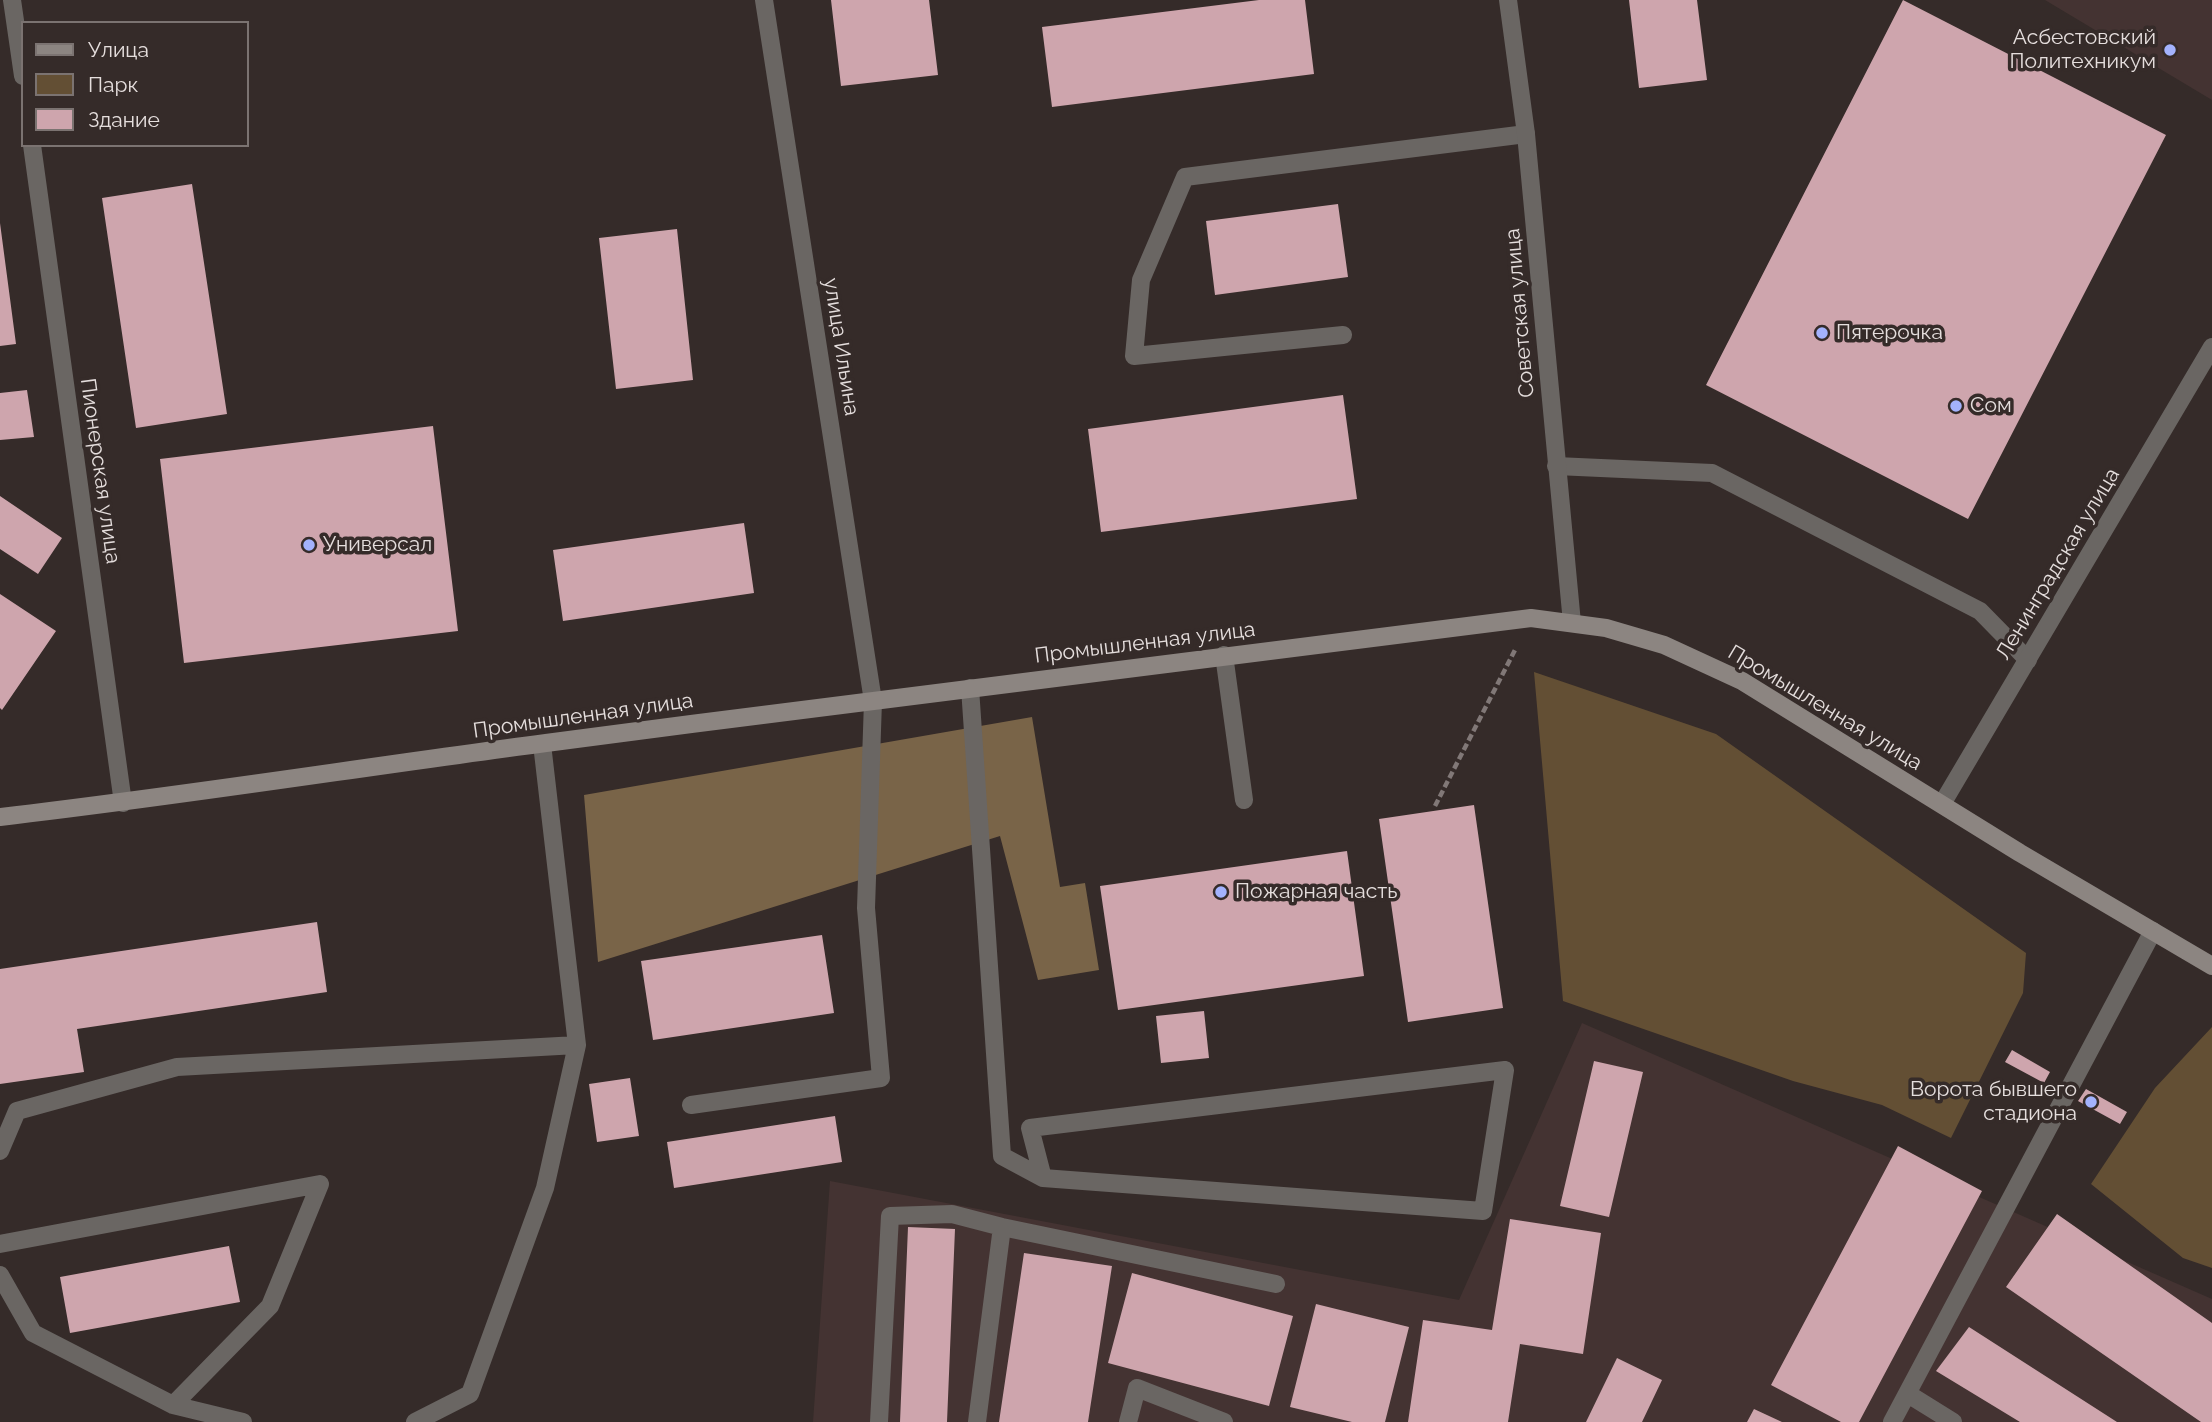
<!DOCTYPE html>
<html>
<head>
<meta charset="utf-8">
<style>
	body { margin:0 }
	#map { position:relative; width:2212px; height:1422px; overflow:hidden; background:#352b29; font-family:Raleway,sans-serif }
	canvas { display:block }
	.legend { position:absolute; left:21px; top:21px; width:228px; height:126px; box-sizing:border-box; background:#352b29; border:2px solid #7b7371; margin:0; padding:9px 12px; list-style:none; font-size:21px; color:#e5dedd }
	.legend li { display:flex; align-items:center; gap:14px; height:35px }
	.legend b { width:35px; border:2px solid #7b7371 }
</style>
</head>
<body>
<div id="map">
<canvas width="2212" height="1422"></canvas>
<ul class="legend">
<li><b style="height:9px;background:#8c8581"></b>Улица</li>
<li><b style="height:19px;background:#634f34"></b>Парк</li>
<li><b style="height:19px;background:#cea5ad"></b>Здание</li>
</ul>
</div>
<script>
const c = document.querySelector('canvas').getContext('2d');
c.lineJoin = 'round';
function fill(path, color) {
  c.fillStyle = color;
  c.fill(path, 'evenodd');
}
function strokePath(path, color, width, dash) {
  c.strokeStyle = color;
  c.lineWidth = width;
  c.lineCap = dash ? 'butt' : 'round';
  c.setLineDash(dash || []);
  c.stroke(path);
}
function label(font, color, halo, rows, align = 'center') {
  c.font = font + ' Raleway,sans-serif';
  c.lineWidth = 7;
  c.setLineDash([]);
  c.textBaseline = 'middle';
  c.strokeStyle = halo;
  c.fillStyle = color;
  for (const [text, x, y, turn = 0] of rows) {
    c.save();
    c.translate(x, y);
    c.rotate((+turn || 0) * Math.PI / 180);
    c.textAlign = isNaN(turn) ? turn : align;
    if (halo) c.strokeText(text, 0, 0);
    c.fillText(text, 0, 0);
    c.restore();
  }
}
fill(new Path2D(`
	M 2045,0 L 2212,0 L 2212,100 Z
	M 1582,1023 L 2212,1299 L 2212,1422 L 813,1422 L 830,1181 L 1459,1300 Z`), '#443332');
fill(new Path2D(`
	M 1534,672 L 1716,734 L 2026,953 L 2023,993 L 1951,1138 L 1882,1105 L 1793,1081 L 1563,1001 Z
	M 2212,1027 L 2212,1268 L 2183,1258 L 2091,1184 L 2155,1088 Z`), '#634f34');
fill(new Path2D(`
	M 1032,717 L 1060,887 L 1085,883 L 1099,970 L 1038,980 L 1000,836 L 598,962 L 584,795 Z`), '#796448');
fill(new Path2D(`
	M 831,0 L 929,0 L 938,75 L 841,86 Z
	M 1259,0 L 1305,0 L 1314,74 L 1052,107 L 1042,27 Z
	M 1629,0 L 1697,0 L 1707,80 L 1639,88 Z
	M 1903,0 L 2166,135 L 1968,519 L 1706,385 Z
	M 192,184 L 227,414 L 136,428 L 102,198 Z
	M 1338,204 L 1348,277 L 1215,295 L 1206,221 Z
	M 0,223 L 16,344 L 0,346 Z
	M 677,229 L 693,380 L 616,389 L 599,238 Z
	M 27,390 L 34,437 L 0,440 L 0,393 Z
	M 1343,395 L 1357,499 L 1101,532 L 1088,429 Z
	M 433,426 L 458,631 L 184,663 L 160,459 Z
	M 0,496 L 62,538 L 38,574 L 0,549 Z
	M 744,523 L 754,593 L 563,621 L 553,550 Z
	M 0,594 L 56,631 L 2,710 L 0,708 Z
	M 1474,805 L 1503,1008 L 1408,1022 L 1379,819 Z
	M 1347,851 L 1364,976 L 1118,1010 L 1100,886 Z
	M 317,922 L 327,992 L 77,1029 L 84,1072 L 0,1084 L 0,969 Z
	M 822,935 L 834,1013 L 653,1040 L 641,961 Z
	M 1204,1011 L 1209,1058 L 1161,1063 L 1156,1016 Z
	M 2012,1050 L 2050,1072 L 2044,1083 L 2005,1062 Z
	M 1594,1061 L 1643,1072 L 1609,1217 L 1560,1206 Z
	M 630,1078 L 639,1136 L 597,1142 L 589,1084 Z
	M 2086,1089 L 2127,1112 L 2120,1124 L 2078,1101 Z
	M 835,1116 L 842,1162 L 674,1188 L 667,1142 Z
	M 1898,1146 L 1982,1191 L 1859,1422 L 1841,1422 L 1771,1385 Z
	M 2057,1214 L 2212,1323 L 2212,1422 L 2201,1422 L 2006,1287 Z
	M 1510,1219 L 1601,1233 L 1583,1354 L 1520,1344 L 1508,1422 L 1408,1422 L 1423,1320 L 1492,1330 Z
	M 908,1227 L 955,1229 L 947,1422 L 900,1422 Z
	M 229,1246 L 240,1302 L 70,1333 L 60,1277 Z
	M 1024,1253 L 1112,1266 L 1088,1422 L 999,1422 Z
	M 1132,1273 L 1293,1316 L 1269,1406 L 1108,1363 Z
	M 1316,1304 L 1409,1327 L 1385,1422 L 1352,1422 L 1290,1407 Z
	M 1969,1327 L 2117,1422 L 2020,1422 L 1936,1371 Z
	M 1617,1358 L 1662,1380 L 1642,1422 L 1586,1422 Z
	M 1754,1409 L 1782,1422 L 1747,1422 Z`), '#cea5ad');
strokePath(new Path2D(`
	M 1435,806 L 1515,650`), '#817877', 4.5, [7, 3.5]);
strokePath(new Path2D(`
	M 1343,335 L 1134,356 L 1141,280 L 1185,177 L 1526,134
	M 1556,466 L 1712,473 L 1980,611 L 2028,660
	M 1224,655 L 1244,800
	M 970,688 L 1002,1156 L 1043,1178 L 1483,1211 L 1505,1070 L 1030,1128 L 1043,1178
	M 542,744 L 577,1045
	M 691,1105 L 881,1078 L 866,908 L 873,701
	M 0,1151 L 17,1111 L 177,1067 L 577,1045 L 545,1188 L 470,1394 L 415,1422
	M 0,1244 L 320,1184 L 270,1306 L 173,1405
	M 0,1275 L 33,1333 L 173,1405 L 243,1422
	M 1908,1394 L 1953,1422
	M 879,1422 L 890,1216 L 952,1214 L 1002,1227 L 1276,1284
	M 977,1422 L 1002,1227
	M 1128,1422 L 1137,1388 L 1224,1422
	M 1892,1422 L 2153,931`), '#6a6663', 18);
strokePath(new Path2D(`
	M 12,0 L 23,76
	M 764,0 L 873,701
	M 32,145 L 123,803
	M 1942,804 L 2212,347`), '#6a6663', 18);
strokePath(new Path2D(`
	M 1508,0 L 1526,134 L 1572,623`), '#6a6663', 18);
strokePath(new Path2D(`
	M 0,817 C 182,796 364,767 546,743 C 874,700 1202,658 1531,618 L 1606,628 L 1664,645 L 1742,681 L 2020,853 L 2212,966`), '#8c8581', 18);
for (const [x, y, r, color] of [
	[2170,50,7,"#a3b2fd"],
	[1822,333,7,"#a3b2fd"],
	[1956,406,7,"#a3b2fd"],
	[309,545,7,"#a3b2fd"],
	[1221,892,7,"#a3b2fd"],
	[2091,1102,7,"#a3b2fd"]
]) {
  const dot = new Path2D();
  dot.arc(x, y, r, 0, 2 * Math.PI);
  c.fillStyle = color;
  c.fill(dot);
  strokePath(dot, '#352b29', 2.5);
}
label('21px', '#e5dedd', '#352b29', [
	["Асбестовский",2156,38,"right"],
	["Политехникум",2156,62,"right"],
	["Пятерочка",1836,333],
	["Сом",1970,406],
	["Универсал",323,545],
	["Пожарная часть",1235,892],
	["Ворота бывшего",2077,1090,"right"],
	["стадиона",2077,1114,"right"]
], 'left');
label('21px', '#e5dedd', '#352b29', [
	["Советская улица",1520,313,-95],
	["улица Ильина",841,347,81],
	["Пионерская улица",100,471,82],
	["Ленинградская улица",2058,564,-59],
	["Промышленная улица",1145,643,-7],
	["Промышленная улица",1825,708,31],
	["Промышленная улица",583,716,-8]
]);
</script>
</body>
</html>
